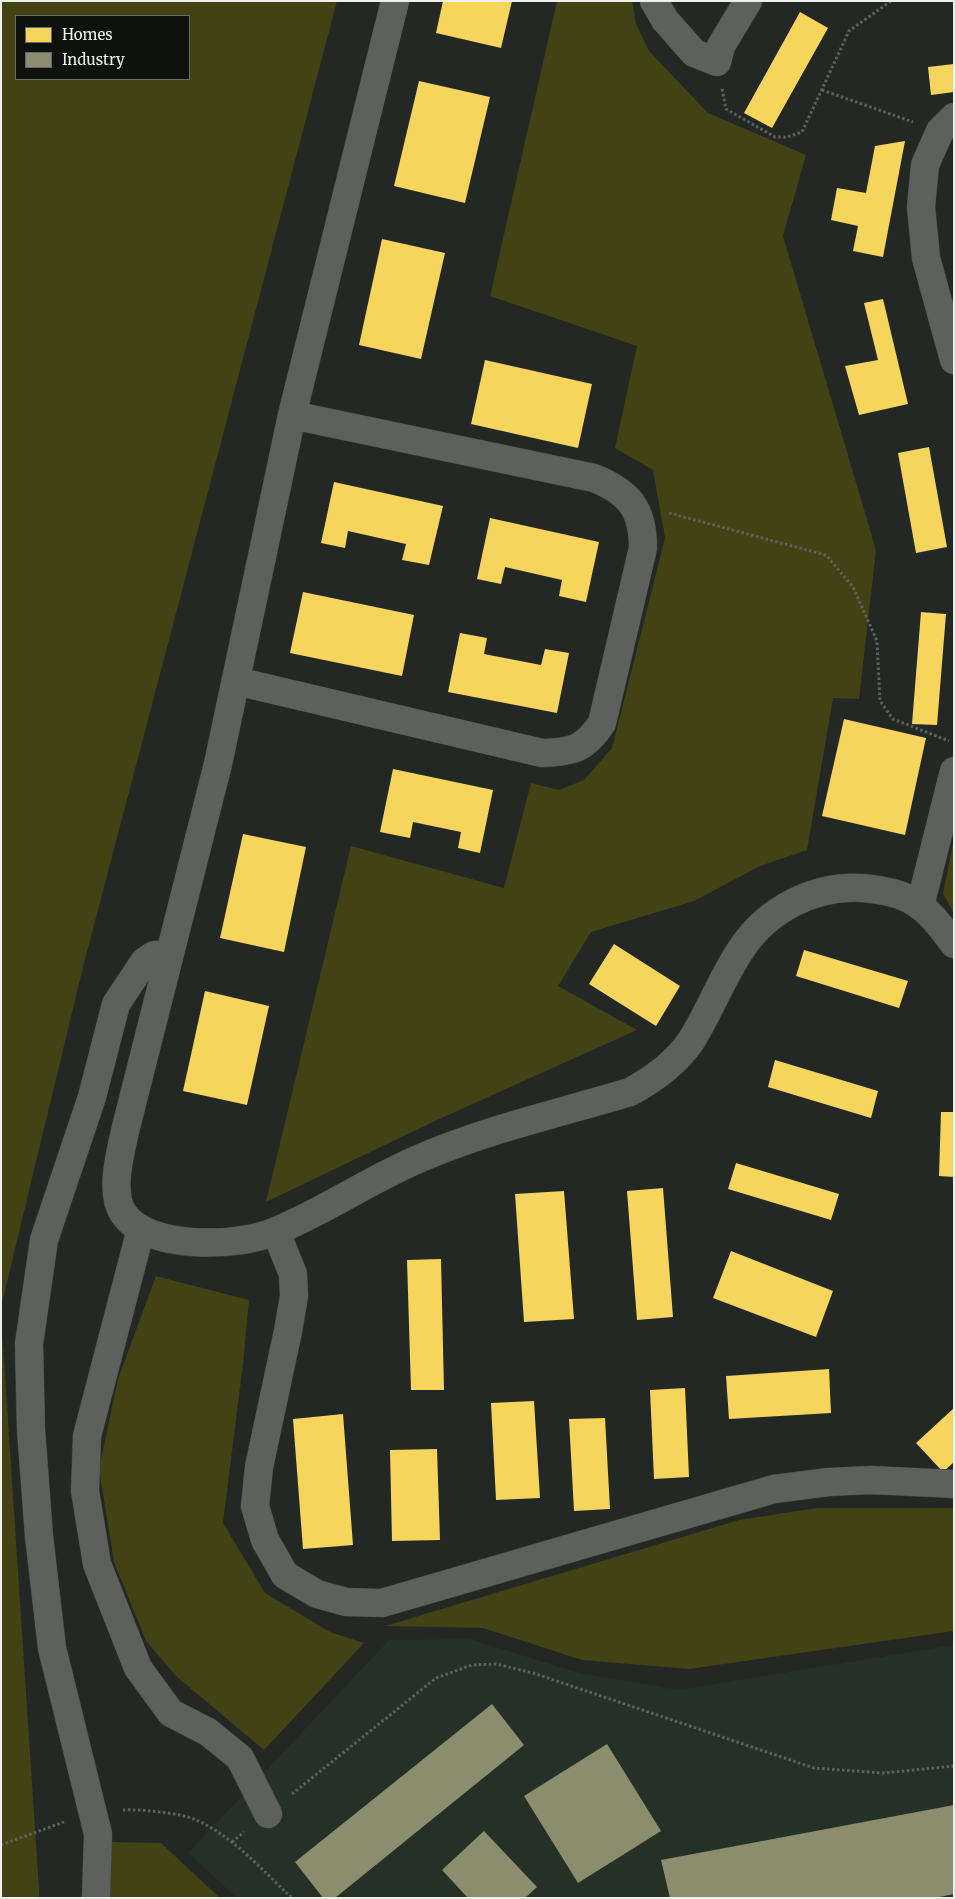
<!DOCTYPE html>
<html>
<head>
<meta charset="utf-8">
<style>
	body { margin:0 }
	#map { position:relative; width:955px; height:1899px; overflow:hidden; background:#232824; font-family:Merriweather,serif }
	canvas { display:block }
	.frame { position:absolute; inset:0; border:2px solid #edf1ed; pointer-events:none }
	.legend { position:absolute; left:15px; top:15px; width:175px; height:65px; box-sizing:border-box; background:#0e110e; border:1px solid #676b67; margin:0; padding:6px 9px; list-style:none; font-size:15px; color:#edf1ed }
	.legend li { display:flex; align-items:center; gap:10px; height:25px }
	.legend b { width:25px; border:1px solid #676b67 }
</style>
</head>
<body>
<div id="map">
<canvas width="955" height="1899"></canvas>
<div class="frame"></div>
<ul class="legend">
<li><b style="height:14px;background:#f6d55c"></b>Homes</li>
<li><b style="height:14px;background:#8c8c6e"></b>Industry</li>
</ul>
</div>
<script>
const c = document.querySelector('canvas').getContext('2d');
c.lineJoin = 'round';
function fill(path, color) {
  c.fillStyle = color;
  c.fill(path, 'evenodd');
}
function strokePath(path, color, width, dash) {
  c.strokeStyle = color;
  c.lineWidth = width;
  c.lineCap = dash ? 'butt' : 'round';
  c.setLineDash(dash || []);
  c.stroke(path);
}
fill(new Path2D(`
	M 470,1639 L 579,1673 L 679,1690 L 954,1645 L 954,1898 L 237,1898 L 188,1853 L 389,1640 Z`), '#253026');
fill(new Path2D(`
	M 1,1 L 337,1 L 83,967 L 1,1307 ZM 189,16 L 189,79 L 16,79 L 16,16 Z
	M 557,1 L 632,1 L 636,24 L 649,51 L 708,113 L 806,155 L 783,236 L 876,550 L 859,699 L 833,698 L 807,850 L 760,866 L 694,901 L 591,932 L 558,986 L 637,1030 L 437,1120 L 266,1202 L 351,846 L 504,888 L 531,783 L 559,790 L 584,780 L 612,748 L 665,538 L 653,470 L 615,448 L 637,346 L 490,296 Z
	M 954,838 L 954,913 L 943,894 Z
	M 156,1276 L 249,1300 L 243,1364 L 223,1523 L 265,1593 L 330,1632 L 364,1643 L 264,1750 L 176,1676 L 146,1641 L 114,1562 L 99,1469 L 118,1379 Z
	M 1,1315 L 39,1889 L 39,1898 L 1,1898 Z
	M 817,1508 L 954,1508 L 954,1631 L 689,1669 L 582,1660 L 483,1628 L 385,1626 L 739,1520 Z
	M 109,1842 L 161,1843 L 220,1898 L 109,1898 Z`), '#424215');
fill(new Path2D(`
	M 443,1 L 512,1 L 501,48 L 436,33 Z
	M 800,12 L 828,28 L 772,128 L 744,113 Z
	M 954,64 L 954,92 L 931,95 L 928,67 Z
	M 419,81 L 490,97 L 465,203 L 394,186 Z
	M 905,141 L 883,257 L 853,251 L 858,226 L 831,220 L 837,188 L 866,193 L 875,146 Z
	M 382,239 L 445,253 L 421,359 L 359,345 Z
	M 883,299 L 908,404 L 859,415 L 845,366 L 878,360 L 864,303 Z
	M 485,360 L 592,384 L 578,448 L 471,424 Z
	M 929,447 L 947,547 L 916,553 L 898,453 Z
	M 334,482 L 443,506 L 429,565 L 402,560 L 406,544 L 348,531 L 345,548 L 321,543 Z
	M 490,518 L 599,542 L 586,602 L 559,596 L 562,580 L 505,567 L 501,584 L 477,579 Z
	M 303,592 L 414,615 L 402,676 L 290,653 Z
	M 921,612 L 946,614 L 937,725 L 912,724 Z
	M 460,633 L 487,638 L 484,654 L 541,665 L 545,649 L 569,653 L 557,713 L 448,692 Z
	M 844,719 L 926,738 L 905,835 L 822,816 Z
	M 393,769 L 493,790 L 480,853 L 458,848 L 461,832 L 413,822 L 410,838 L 380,832 Z
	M 243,834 L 306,847 L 284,952 L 220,938 Z
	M 614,944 L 680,986 L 656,1026 L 589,984 Z
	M 804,950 L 908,981 L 899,1008 L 796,976 Z
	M 205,991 L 269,1006 L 247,1105 L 183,1091 Z
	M 775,1060 L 878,1091 L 871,1118 L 768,1087 Z
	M 941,1112 L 954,1112 L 954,1177 L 939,1176 Z
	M 736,1163 L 839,1194 L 831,1220 L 728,1189 Z
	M 663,1188 L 673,1317 L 637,1320 L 627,1191 Z
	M 564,1191 L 574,1319 L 524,1322 L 515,1194 Z
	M 731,1251 L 833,1291 L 816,1337 L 713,1298 Z
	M 441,1259 L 444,1390 L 411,1390 L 407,1260 Z
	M 829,1369 L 831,1413 L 729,1419 L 726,1376 Z
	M 685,1388 L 689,1477 L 654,1479 L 650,1390 Z
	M 534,1401 L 540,1498 L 496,1500 L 491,1403 Z
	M 954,1408 L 954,1462 L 943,1472 L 916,1443 Z
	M 343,1414 L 353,1545 L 303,1549 L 293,1419 Z
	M 605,1418 L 610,1509 L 574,1511 L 569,1419 Z
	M 437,1449 L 440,1540 L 392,1541 L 390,1450 Z`), '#f6d55c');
fill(new Path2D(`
	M 492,1704 L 524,1745 L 335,1898 L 323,1898 L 295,1862 Z
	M 607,1744 L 661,1831 L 578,1883 L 524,1796 Z
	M 954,1805 L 954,1894 L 935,1898 L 670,1898 L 661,1860 Z
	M 484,1831 L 537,1887 L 525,1898 L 468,1898 L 442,1870 Z`), '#8c8c6e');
const minor = new Path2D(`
	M 395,1 L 292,415 L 218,764 L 126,1127 C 121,1150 109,1191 123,1213 C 148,1251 240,1247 276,1231 C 329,1209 375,1176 428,1155 C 493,1128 563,1112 630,1092 C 654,1079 676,1063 691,1041 C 710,1011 722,977 742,948 C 768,909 815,885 862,888 C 912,892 925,905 954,944
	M 654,1 L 665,20 L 694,53 L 717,62 L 721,46 L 748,1
	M 954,117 L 940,131 L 925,165 L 921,207 L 926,258 L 954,360
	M 236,681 L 542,753 C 573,752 585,749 602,723 L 643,548 C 643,509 629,492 594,478 L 292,415
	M 920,906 L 954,771
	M 141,1229 L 87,1436 L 85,1491 L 97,1564 L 138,1668 L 171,1713 L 208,1732 L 240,1758 L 268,1814
	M 276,1232 L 293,1274 L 294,1296 L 288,1331 L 259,1467 L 255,1506 L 265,1540 L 285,1575 L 317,1594 L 346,1602 L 382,1603 L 774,1489 L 829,1482 L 871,1480 L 954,1484
	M 96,1898 L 98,1834 L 52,1648 L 39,1536 L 31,1430 L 29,1344 L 44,1240 L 92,1097 L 116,1004 L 144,962 L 154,955 L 169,955`);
strokePath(minor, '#3e423e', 29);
strokePath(new Path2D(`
	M 722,89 L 726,109 L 775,137 L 787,137 L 802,132 L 849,31 L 891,1
	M 822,90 L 913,122
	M 669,513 L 826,555 L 853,587 L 877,641 L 880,701 L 893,719 L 949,741
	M 292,1794 L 436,1678 L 472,1665 L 496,1664 L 533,1673 L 814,1768 L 883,1773 L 954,1766
	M 123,1810 C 139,1809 182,1813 196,1820 C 233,1836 263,1871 292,1898
	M 232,1842 L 244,1832
	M 1,1845 L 64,1822`), '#5e615f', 3, [2.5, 2.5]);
strokePath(minor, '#5e605e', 28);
</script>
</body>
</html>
